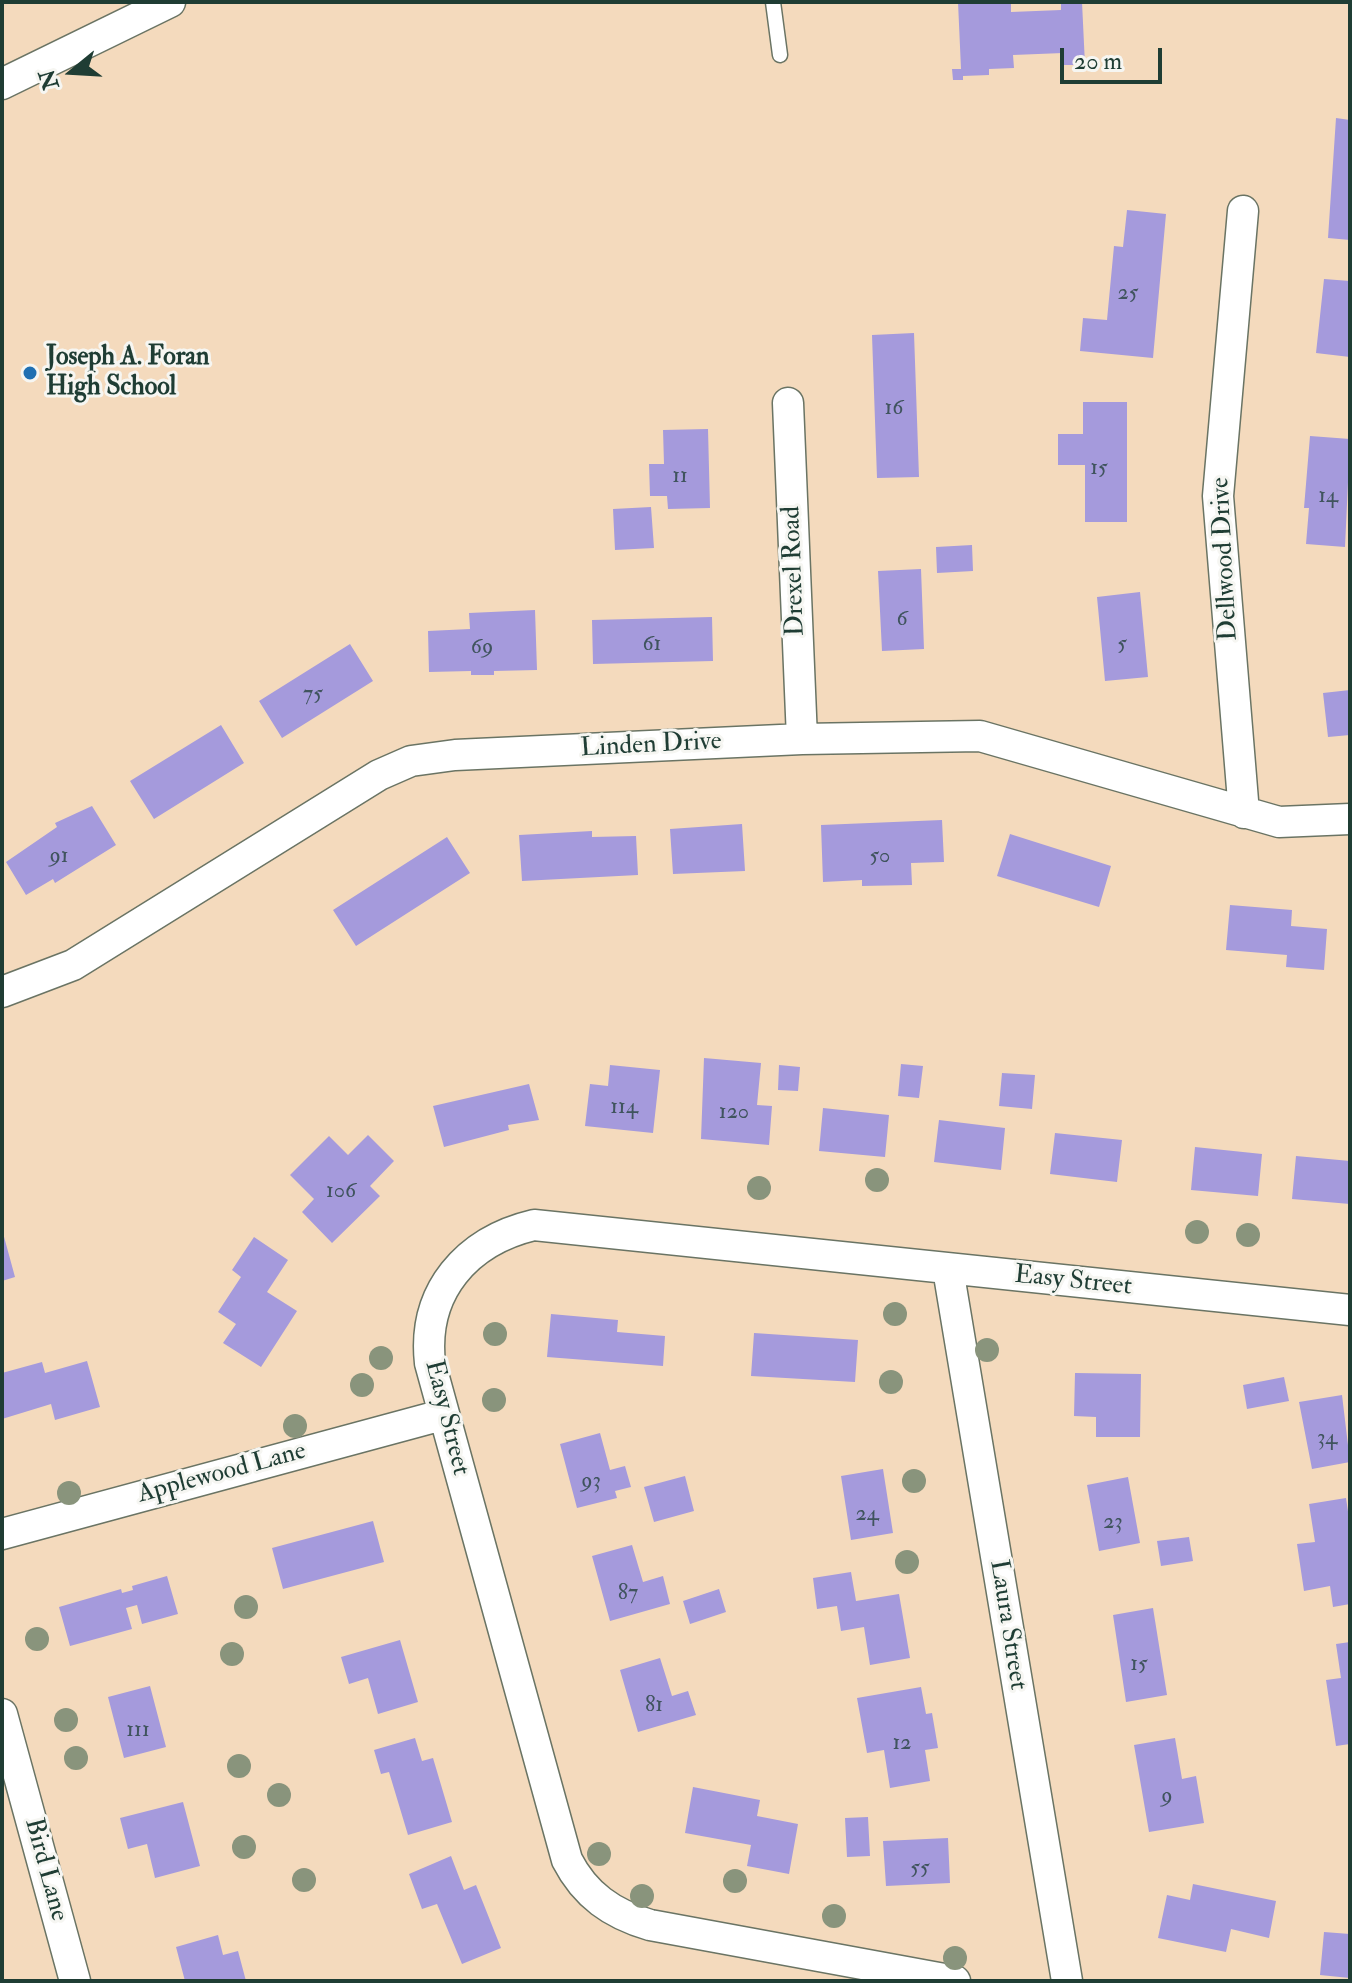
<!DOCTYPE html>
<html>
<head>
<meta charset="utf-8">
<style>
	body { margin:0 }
	#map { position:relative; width:1352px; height:1983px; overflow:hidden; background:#f4dabd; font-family:"IM FELL Double Pica",serif }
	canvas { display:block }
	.frame { position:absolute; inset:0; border:4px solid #1f3d34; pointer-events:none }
	.north { position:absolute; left:32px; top:32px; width:80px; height:80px; -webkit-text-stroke:6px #f6f6f2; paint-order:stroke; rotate:252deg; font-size:22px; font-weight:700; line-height:32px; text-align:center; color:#1f3d34 }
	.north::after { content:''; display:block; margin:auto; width:28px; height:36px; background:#1f3d34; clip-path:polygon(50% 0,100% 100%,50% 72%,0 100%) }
	.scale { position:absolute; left:1060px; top:48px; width:102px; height:36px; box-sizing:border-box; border:4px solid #1f3d34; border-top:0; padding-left:10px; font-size:24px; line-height:28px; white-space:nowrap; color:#1f3d34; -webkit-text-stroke:6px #f6f6f2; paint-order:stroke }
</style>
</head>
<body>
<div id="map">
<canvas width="1352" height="1983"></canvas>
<div class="frame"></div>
<div class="north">N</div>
<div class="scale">20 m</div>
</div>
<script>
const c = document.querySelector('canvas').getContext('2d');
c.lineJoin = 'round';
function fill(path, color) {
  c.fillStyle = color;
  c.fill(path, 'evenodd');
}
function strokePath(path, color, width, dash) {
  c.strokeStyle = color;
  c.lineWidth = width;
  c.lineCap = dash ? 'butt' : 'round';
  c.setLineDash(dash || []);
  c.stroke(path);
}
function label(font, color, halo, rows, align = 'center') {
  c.font = font + ' "IM FELL Double Pica",serif';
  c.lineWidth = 6;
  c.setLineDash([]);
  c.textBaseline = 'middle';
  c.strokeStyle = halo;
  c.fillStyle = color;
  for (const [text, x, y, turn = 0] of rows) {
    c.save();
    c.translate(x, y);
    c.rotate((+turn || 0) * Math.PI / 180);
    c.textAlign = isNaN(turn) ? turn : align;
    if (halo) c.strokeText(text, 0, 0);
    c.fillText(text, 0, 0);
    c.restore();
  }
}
fill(new Path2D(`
	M 958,2 L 1011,2 L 1011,12 L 1061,10 L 1061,2 L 1082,2 L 1085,65 L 1063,65 L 1063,53 L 1013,55 L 1014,68 L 989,69 L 989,75 L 963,76 L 963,80 L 953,80 L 952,69 L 961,69 Z
	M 1336,118 L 1350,120 L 1350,240 L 1328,238 Z
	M 1127,210 L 1166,214 L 1153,358 L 1080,351 L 1083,318 L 1107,320 L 1114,246 L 1123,247 Z
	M 1324,279 L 1350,281 L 1350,357 L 1316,353 Z
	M 914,333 L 919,477 L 877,478 L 872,335 Z
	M 1083,402 L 1127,402 L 1127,522 L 1085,522 L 1085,465 L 1058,465 L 1058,434 L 1083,434 Z
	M 708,429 L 710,508 L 668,509 L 667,496 L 650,496 L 649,464 L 664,464 L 663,430 Z
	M 1310,436 L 1350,439 L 1345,547 L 1306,544 L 1309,508 L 1304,508 Z
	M 651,507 L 654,548 L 615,550 L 613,509 Z
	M 972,545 L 973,571 L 937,573 L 936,547 Z
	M 921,569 L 924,649 L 882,651 L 878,571 Z
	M 1140,592 L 1148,677 L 1105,681 L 1097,597 Z
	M 535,610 L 537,670 L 494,671 L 494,675 L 471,675 L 471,671 L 429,672 L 428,631 L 470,629 L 469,613 Z
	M 712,617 L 713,661 L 593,664 L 592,620 Z
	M 350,644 L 373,681 L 282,738 L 259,701 Z
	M 1350,690 L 1350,735 L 1328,737 L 1323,693 Z
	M 221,725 L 244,763 L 154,819 L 130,781 Z
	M 92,806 L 116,845 L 55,883 L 53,879 L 26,895 L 6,862 L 57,827 L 55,823 Z
	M 942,820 L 944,862 L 911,863 L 912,885 L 862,886 L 862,880 L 823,882 L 821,825 Z
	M 742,824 L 745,871 L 673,874 L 670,829 Z
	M 592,831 L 592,837 L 636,836 L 638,875 L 522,881 L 519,835 Z
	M 1010,834 L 1111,866 L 1099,907 L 997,876 Z
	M 447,837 L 470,873 L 356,946 L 333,910 Z
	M 1230,905 L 1292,910 L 1291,926 L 1327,929 L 1324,970 L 1286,967 L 1287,955 L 1226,950 Z
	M 704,1058 L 761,1063 L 757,1105 L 772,1106 L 769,1145 L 701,1139 Z
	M 901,1064 L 923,1066 L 919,1098 L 898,1096 Z
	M 610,1065 L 660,1070 L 653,1133 L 585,1126 L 590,1084 L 608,1086 Z
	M 779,1065 L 800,1067 L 798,1091 L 778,1090 Z
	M 1002,1073 L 1035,1075 L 1032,1109 L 999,1106 Z
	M 529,1084 L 539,1120 L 508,1125 L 509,1130 L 444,1147 L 433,1106 Z
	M 823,1108 L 889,1115 L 885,1157 L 819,1151 Z
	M 939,1120 L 1005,1128 L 1001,1170 L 934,1162 Z
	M 1055,1133 L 1122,1140 L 1117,1182 L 1050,1174 Z
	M 368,1135 L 394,1161 L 370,1186 L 380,1196 L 332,1243 L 302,1212 L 314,1199 L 290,1175 L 329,1136 L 348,1155 Z
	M 1195,1147 L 1262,1154 L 1258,1196 L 1191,1190 Z
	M 1296,1156 L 1350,1161 L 1350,1204 L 1292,1199 Z
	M 3,1233 L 15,1277 L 2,1281 L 2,1234 Z
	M 254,1237 L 288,1260 L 267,1292 L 297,1311 L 261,1367 L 223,1343 L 236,1324 L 218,1312 L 241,1277 L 232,1270 Z
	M 551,1314 L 618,1320 L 617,1332 L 665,1336 L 663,1366 L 547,1357 Z
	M 754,1333 L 858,1340 L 855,1382 L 751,1376 Z
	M 87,1361 L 100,1407 L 55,1420 L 51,1404 L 2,1419 L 2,1373 L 42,1362 L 45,1373 Z
	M 1075,1373 L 1141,1374 L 1140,1437 L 1096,1437 L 1096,1417 L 1074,1416 Z
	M 1284,1377 L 1289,1401 L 1247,1409 L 1243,1385 Z
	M 1342,1395 L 1350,1462 L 1312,1469 L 1299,1402 Z
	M 600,1433 L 610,1470 L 625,1466 L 631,1487 L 615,1491 L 617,1498 L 577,1508 L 560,1444 Z
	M 883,1469 L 893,1533 L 851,1540 L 841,1476 Z
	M 685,1476 L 694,1511 L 654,1522 L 644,1487 Z
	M 1128,1477 L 1140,1543 L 1099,1551 L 1087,1485 Z
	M 1346,1498 L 1350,1525 L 1350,1604 L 1333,1607 L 1330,1586 L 1304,1591 L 1297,1544 L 1315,1542 L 1309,1504 Z
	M 373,1521 L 384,1562 L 283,1589 L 272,1548 Z
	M 1189,1537 L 1193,1561 L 1161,1566 L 1157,1541 Z
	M 632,1545 L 643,1582 L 663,1576 L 670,1604 L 610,1621 L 592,1556 Z
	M 851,1572 L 856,1601 L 899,1594 L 910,1658 L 870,1665 L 864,1627 L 841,1631 L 837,1606 L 817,1609 L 813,1578 Z
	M 167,1576 L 178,1614 L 142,1624 L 137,1605 L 126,1608 L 132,1629 L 70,1646 L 59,1607 L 121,1589 L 122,1593 L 133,1590 L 132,1586 Z
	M 719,1589 L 726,1612 L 690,1624 L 683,1601 Z
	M 1153,1608 L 1167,1695 L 1126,1702 L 1113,1615 Z
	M 400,1640 L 418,1702 L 378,1714 L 368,1678 L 349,1684 L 341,1657 Z
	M 1350,1642 L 1350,1744 L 1336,1746 L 1326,1680 L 1341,1678 L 1336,1644 Z
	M 660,1658 L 672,1696 L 688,1691 L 696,1715 L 638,1732 L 620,1670 Z
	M 150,1686 L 166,1747 L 124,1758 L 108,1697 Z
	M 921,1687 L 926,1714 L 932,1713 L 938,1748 L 925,1750 L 930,1781 L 890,1788 L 884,1750 L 867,1753 L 857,1698 Z
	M 415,1738 L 422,1761 L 433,1758 L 452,1822 L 408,1835 L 389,1772 L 381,1774 L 374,1750 Z
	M 1175,1738 L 1182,1779 L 1196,1776 L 1204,1823 L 1149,1832 L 1134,1745 Z
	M 693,1787 L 760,1800 L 757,1816 L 798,1824 L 789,1874 L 747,1866 L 751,1845 L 685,1833 Z
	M 183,1802 L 200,1866 L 155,1878 L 147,1844 L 128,1849 L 120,1818 Z
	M 868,1817 L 870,1856 L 847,1857 L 845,1818 Z
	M 948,1838 L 950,1883 L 886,1886 L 883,1841 Z
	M 451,1856 L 464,1890 L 476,1885 L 501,1948 L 462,1964 L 437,1904 L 422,1909 L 409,1874 Z
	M 1193,1884 L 1276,1901 L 1269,1938 L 1231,1929 L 1226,1952 L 1158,1938 L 1167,1895 L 1190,1900 Z
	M 1324,1932 L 1350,1934 L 1350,1978 L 1320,1975 Z
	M 218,1935 L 223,1955 L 238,1951 L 246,1981 L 185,1981 L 176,1947 Z`), '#a59adc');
const lane = new Path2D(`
	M 773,2 L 780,55`);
const street = new Path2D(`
	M 2,84 L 170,2
	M 1243,211 L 1218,496 L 1244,813
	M 788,403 L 802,739
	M 2,992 L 73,965 L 379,775 L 411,761 L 455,755 L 802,739 L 980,736 L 1279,822 L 1350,819
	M 948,1269 L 1067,1981
	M 2,1534 L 442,1415
	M 2,1714 L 75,1981
	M 955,1981 L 650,1925 C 612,1914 585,1895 567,1860 L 430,1363 C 422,1291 467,1241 534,1225 L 1350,1310`);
strokePath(lane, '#6a7464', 17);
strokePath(street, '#6a7464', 33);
strokePath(lane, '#fff', 14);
strokePath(street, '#fff', 30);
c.fillStyle = '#89947c';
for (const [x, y] of [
	[877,1180],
	[759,1188],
	[1197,1232],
	[1248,1235],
	[895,1314],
	[495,1334],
	[987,1350],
	[381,1358],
	[891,1382],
	[362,1385],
	[494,1400],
	[295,1426],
	[914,1481],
	[69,1493],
	[907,1562],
	[246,1607],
	[37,1639],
	[232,1654],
	[66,1720],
	[76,1758],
	[239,1766],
	[279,1795],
	[244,1847],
	[599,1854],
	[304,1880],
	[735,1881],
	[642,1896],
	[834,1916],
	[955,1958]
]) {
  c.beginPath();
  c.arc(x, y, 12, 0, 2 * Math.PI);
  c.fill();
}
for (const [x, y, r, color] of [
	[30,373,8,"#1f6fb2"]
]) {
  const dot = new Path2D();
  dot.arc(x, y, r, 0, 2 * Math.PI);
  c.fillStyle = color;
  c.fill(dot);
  strokePath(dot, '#f6f6f2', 3);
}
label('22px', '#40545e', null, [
	["25",1128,294],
	["16",894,409],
	["15",1099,469],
	["11",680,477],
	["14",1328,497],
	["6",902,620],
	["61",652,645],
	["5",1122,645],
	["69",482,648],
	["75",313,695],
	["91",59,857],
	["50",880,857],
	["114",624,1108],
	["120",734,1113],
	["106",341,1192],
	["34",1327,1439],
	["93",591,1482],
	["24",867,1515],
	["23",1113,1523],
	["87",628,1594],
	["15",1139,1665],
	["81",654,1706],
	["111",138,1731],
	["12",902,1744],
	["9",1167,1797],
	["55",920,1869]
]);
label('bold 26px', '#1f3d34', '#f6f6f2', [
	["Joseph A. Foran",46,358],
	["High School",46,388]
], 'left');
label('26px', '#1f3d34', '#f6f6f2', [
	["Dellwood Drive",1226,559,-93],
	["Drexel Road",795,571,-92],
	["Linden Drive",651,746,-3],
	["Easy Street",1073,1282,6],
	["Easy Street",446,1418,76],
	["Applewood Lane",222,1474,-15],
	["Laura Street",1007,1625,81],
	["Bird Lane",45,1870,75]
]);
</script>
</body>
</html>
